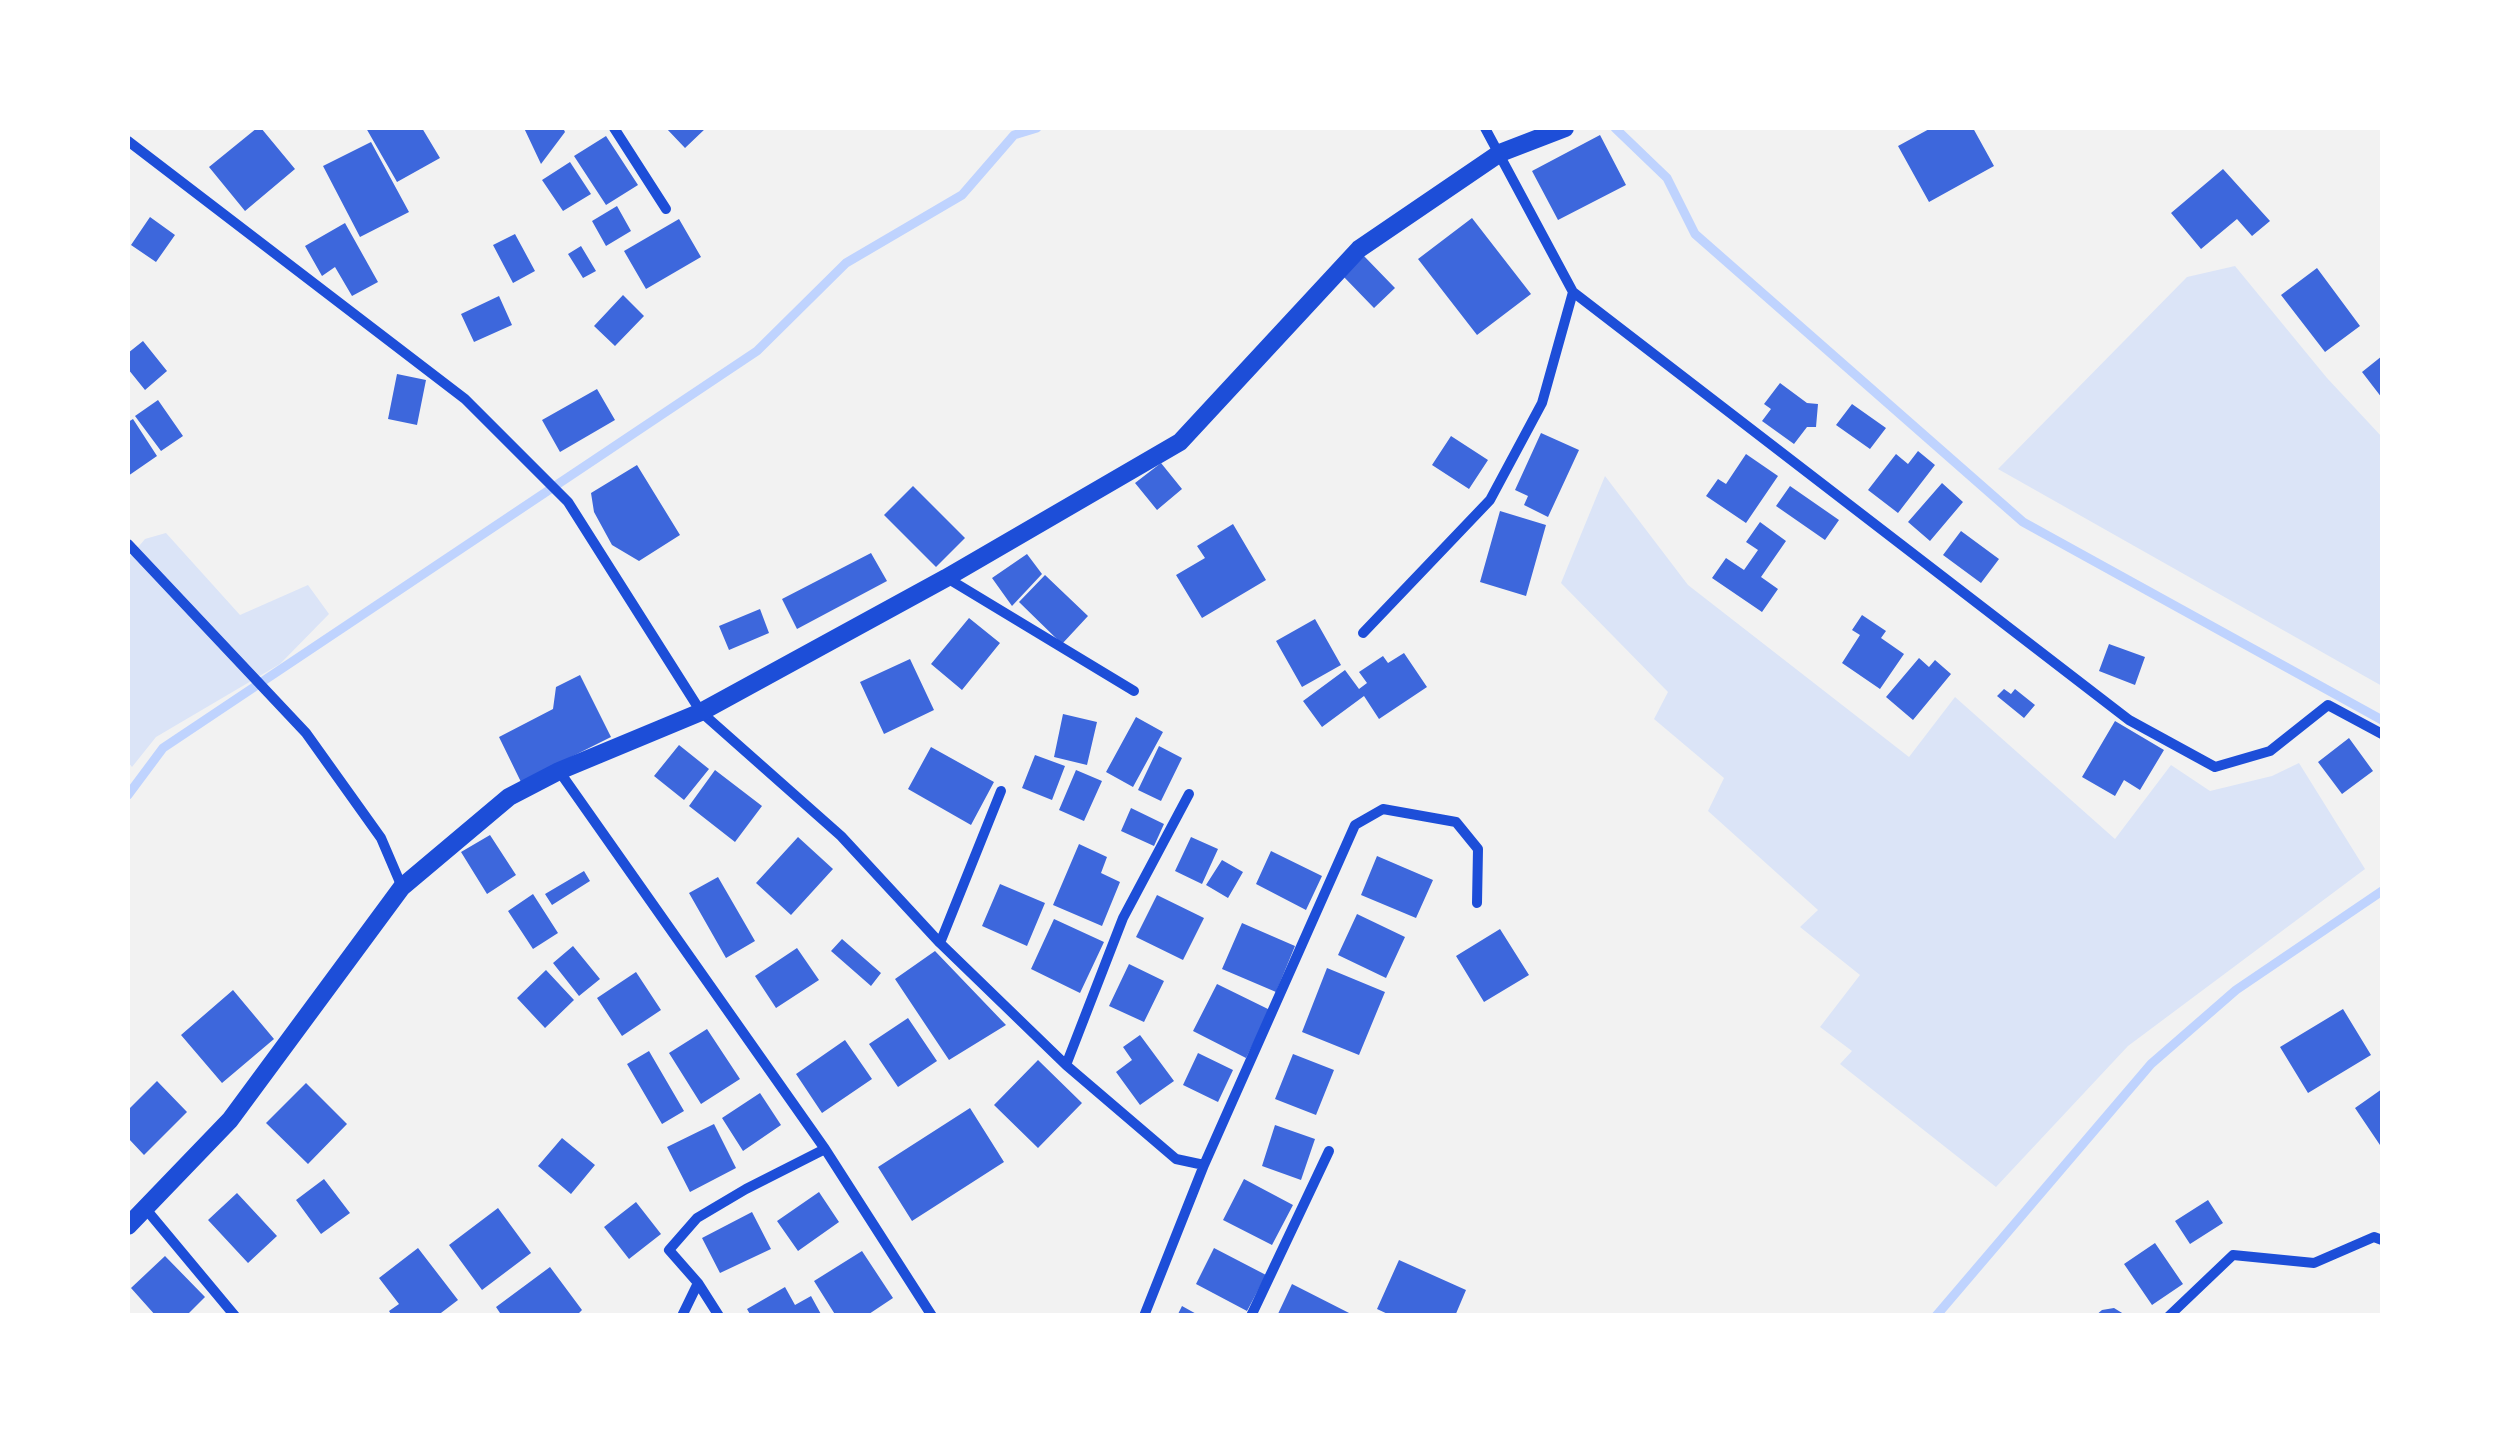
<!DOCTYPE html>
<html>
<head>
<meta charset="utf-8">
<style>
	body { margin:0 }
	#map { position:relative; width:2510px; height:1443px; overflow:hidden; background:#f2f2f2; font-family:"Roboto Serif",serif }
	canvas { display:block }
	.frame { position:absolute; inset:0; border:130px solid #fff; pointer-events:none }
</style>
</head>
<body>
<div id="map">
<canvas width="2510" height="1443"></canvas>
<div class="frame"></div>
</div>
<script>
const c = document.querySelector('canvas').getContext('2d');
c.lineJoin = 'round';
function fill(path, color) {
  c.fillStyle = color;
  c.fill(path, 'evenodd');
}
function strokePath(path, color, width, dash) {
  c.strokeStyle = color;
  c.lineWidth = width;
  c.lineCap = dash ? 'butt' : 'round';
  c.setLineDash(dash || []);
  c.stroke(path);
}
fill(new Path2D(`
	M 2235,266 L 2327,378 L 2382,437 L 2382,686 L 1998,469 L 2187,277 Z
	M 1605,476 L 1688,585 L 1909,757 L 1955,697 L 2115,839 L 2171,765 L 2210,791 L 2272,776 L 2299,763 L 2365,869 L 2128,1046 L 1996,1187 L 1840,1064 L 1852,1051 L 1820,1027 L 1860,975 L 1800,927 L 1818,910 L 1708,811 L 1724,778 L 1654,719 L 1668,692 L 1561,583 Z
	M 166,533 L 240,615 L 308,585 L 329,614 L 280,664 L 156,737 L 132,767 L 128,762 L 128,559 L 145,539 Z`), '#dbe4f7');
strokePath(new Path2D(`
	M 1615,128 L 1667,178 L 1695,234 L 2023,522 L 2382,720
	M 128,795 L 163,748 L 757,351 L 846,263 L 962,195 L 1014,135 L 1037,128
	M 1936,1316 L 2151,1064 L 2236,990 L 2382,891`), '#bfd3fe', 9);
fill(new Path2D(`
	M 257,128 L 261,128 L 295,169 L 245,211 L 209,167 Z
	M 366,128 L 422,128 L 440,158 L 397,182 Z
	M 524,128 L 563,128 L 565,132 L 541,164 Z
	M 666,128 L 706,128 L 685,148 Z
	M 1931,128 L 1973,128 L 1994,166 L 1929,202 L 1898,146 Z
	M 1600,135 L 1626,185 L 1558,220 L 1532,171 Z
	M 606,136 L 638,185 L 606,205 L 574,156 Z
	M 371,142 L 409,212 L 360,237 L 323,166 Z
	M 570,162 L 591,194 L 563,211 L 542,180 Z
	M 2223,169 L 2270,221 L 2252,236 L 2237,219 L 2201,249 L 2171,213 Z
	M 617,206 L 631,231 L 606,246 L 592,221 Z
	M 150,217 L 175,235 L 156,262 L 131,245 Z
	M 1472,218 L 1531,294 L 1477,335 L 1418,259 Z
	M 679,219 L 701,257 L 646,289 L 624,251 Z
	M 345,223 L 378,282 L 352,296 L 335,267 L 322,276 L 305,246 Z
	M 515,234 L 535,271 L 513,283 L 493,245 Z
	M 581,246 L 596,271 L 583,278 L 568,254 Z
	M 1363,255 L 1395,288 L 1374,308 L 1342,275 Z
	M 2317,268 L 2360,326 L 2325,352 L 2281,295 Z
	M 623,295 L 644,316 L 615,346 L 594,326 Z
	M 499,296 L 512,325 L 474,342 L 461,314 Z
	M 143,341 L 167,371 L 145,390 L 128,369 L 128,353 Z
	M 2382,356 L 2382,398 L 2362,372 Z
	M 397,374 L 426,380 L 417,425 L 388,419 Z
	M 1780,383 L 1807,403 L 1818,404 L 1816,427 L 1807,427 L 1794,444 L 1762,421 L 1771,409 L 1764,404 Z
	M 597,389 L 615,420 L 560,452 L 542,420 Z
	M 158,400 L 183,436 L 161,451 L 135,416 Z
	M 1852,404 L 1886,428 L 1870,449 L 1836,425 Z
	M 133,419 L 157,456 L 128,476 L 128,422 Z
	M 1541,433 L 1579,450 L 1548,517 L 1524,505 L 1528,496 L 1515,490 Z
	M 1451,436 L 1488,460 L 1469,489 L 1432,465 Z
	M 1918,451 L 1935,465 L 1898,513 L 1868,490 L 1896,454 L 1908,464 Z
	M 1746,454 L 1778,476 L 1746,523 L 1706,496 L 1718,479 L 1726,484 Z
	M 1161,463 L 1182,489 L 1157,510 L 1135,483 Z
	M 637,465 L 680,535 L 639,561 L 612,545 L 594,512 L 591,493 Z
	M 1942,483 L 1963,502 L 1930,541 L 1908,522 Z
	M 913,486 L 965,538 L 936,567 L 884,515 Z
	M 1790,486 L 1839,520 L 1825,540 L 1776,506 Z
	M 1500,511 L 1546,525 L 1526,596 L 1480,582 Z
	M 1760,522 L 1786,541 L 1761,577 L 1778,589 L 1762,612 L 1712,578 L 1726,558 L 1744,570 L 1758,550 L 1746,542 Z
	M 1233,524 L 1266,580 L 1202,618 L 1176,575 L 1205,558 L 1197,546 Z
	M 1961,531 L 1999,559 L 1981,583 L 1943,555 Z
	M 871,553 L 887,581 L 797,629 L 782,599 Z
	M 1027,554 L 1042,574 L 1012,606 L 992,578 Z
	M 1045,575 L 1088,616 L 1062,644 L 1019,602 Z
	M 760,609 L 769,633 L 729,650 L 719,626 Z
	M 1862,615 L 1886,631 L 1881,638 L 1904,654 L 1880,689 L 1842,663 L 1860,635 L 1852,630 Z
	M 969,618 L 1000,643 L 962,690 L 931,664 Z
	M 1315,619 L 1341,665 L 1302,687 L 1276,641 Z
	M 2109,644 L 2145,657 L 2135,685 L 2099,671 Z
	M 1404,653 L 1427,687 L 1379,719 L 1364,696 L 1322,727 L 1303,701 L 1345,670 L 1359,689 L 1367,683 L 1359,672 L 1383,656 L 1388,663 Z
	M 1919,658 L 1929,667 L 1935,660 L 1951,674 L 1913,720 L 1886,697 Z
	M 910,659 L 934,710 L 884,734 L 860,682 Z
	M 580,675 L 611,737 L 521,782 L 499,737 L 553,709 L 556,687 Z
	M 2004,689 L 2011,694 L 2015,689 L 2035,705 L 2024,718 L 1997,696 Z
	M 1063,714 L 1097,722 L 1087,765 L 1054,757 Z
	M 1136,717 L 1163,732 L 1133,787 L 1106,772 Z
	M 2115,721 L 2164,750 L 2140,790 L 2124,780 L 2115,796 L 2082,777 Z
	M 2349,738 L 2373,771 L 2342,794 L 2318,762 Z
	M 679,745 L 709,769 L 684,800 L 654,776 Z
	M 1159,746 L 1182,758 L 1161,801 L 1138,790 Z
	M 931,747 L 994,782 L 971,825 L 908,789 Z
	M 1035,755 L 1065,766 L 1052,800 L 1022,788 Z
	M 715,770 L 762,806 L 735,842 L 689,806 Z
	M 1076,770 L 1102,781 L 1084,821 L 1059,810 Z
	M 1131,808 L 1164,824 L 1154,846 L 1121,831 Z
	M 490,835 L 516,875 L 487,894 L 461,852 Z
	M 798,837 L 833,869 L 791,915 L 756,883 Z
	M 1191,837 L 1218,849 L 1202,884 L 1175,871 Z
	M 1079,844 L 1107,857 L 1101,873 L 1120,882 L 1102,926 L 1053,905 Z
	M 1271,851 L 1322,876 L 1306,910 L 1256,884 Z
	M 1377,856 L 1433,880 L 1416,918 L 1361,895 Z
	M 1222,860 L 1243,872 L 1228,898 L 1206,885 Z
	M 584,871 L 590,881 L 552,905 L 545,894 Z
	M 718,877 L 755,941 L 726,958 L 689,893 Z
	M 1000,884 L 1045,903 L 1027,946 L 982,926 Z
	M 533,894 L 558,933 L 533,949 L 508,911 Z
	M 1157,895 L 1204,918 L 1183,960 L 1136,937 Z
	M 1357,914 L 1405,937 L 1386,978 L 1338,955 Z
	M 1054,919 L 1104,942 L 1080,993 L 1031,969 Z
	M 1242,923 L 1295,946 L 1276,992 L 1222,969 Z
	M 1500,929 L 1529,975 L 1484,1002 L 1456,956 Z
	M 842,939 L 881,973 L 871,986 L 831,951 Z
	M 573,946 L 600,979 L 579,996 L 553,963 Z
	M 797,948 L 819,980 L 776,1008 L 755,976 Z
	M 935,951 L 1006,1025 L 949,1060 L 895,979 Z
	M 1129,964 L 1164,981 L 1144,1022 L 1109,1006 Z
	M 1327,968 L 1385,992 L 1359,1055 L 1302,1032 Z
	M 546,970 L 574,1000 L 545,1028 L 517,998 Z
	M 636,972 L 661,1010 L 622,1036 L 597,998 Z
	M 1217,984 L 1270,1010 L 1246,1058 L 1193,1031 Z
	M 233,990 L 274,1039 L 222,1083 L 181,1035 Z
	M 2343,1009 L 2371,1055 L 2308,1093 L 2280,1047 Z
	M 908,1018 L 937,1061 L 898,1087 L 869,1044 Z
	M 707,1029 L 740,1079 L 701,1104 L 669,1053 Z
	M 1140,1035 L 1174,1081 L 1140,1105 L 1116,1072 L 1132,1060 L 1123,1047 Z
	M 845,1040 L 872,1079 L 822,1113 L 796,1074 Z
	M 649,1051 L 684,1111 L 662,1124 L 627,1064 Z
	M 1198,1053 L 1233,1070 L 1218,1102 L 1183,1085 Z
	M 1293,1054 L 1334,1070 L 1316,1115 L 1275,1099 Z
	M 1038,1060 L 1082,1103 L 1038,1148 L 994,1105 Z
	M 157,1081 L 187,1112 L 144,1155 L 128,1138 L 128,1110 Z
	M 306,1083 L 347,1124 L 308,1164 L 266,1123 Z
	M 2382,1089 L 2382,1148 L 2355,1108 Z
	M 760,1093 L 781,1125 L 743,1151 L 722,1118 Z
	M 970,1108 L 1004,1162 L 912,1221 L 878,1167 Z
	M 714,1124 L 736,1168 L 690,1192 L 667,1147 Z
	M 1275,1125 L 1315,1139 L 1301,1180 L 1262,1166 Z
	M 562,1138 L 595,1165 L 571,1194 L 538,1166 Z
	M 324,1179 L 350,1213 L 321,1234 L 296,1200 Z
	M 1244,1179 L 1293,1205 L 1272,1245 L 1223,1220 Z
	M 819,1192 L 839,1222 L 798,1251 L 777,1221 Z
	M 237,1193 L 277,1236 L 248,1263 L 208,1220 Z
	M 2208,1200 L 2223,1223 L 2190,1244 L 2175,1221 Z
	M 636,1202 L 661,1234 L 629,1259 L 604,1227 Z
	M 498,1208 L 531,1253 L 482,1290 L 449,1245 Z
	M 752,1212 L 771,1249 L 720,1273 L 702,1238 Z
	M 2155,1243 L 2183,1284 L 2152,1305 L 2124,1264 Z
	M 418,1248 L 458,1300 L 437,1316 L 392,1316 L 389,1311 L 399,1304 L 379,1278 Z
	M 1214,1248 L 1266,1275 L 1247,1311 L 1196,1284 Z
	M 862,1251 L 893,1298 L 866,1316 L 836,1316 L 814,1281 Z
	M 165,1256 L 205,1297 L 186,1316 L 156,1316 L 131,1288 Z
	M 1399,1260 L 1466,1290 L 1455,1316 L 1392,1316 L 1377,1309 Z
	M 550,1267 L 582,1310 L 576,1316 L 502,1316 L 496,1307 Z
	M 1292,1284 L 1355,1316 L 1277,1316 Z
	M 785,1287 L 795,1305 L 811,1296 L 822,1316 L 751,1316 L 747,1309 Z
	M 1182,1306 L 1200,1316 L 1177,1316 Z
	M 2114,1308 L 2127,1316 L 2095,1316 L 2102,1310 Z`), '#3d67dc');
strokePath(new Path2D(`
	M 614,128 L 666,209
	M 1485,128 L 1573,292 L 2129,720 L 2215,767 L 2270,751 L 2328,705 L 2382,734
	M 128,141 L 465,399 L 568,502 L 701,712 L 841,836 L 940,943 L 1066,1065 L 1176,1159 L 1204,1165
	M 128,544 L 306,733 L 381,838 L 402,887
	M 947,578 L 1134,691
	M 1363,633 L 1490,500 L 1542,403 L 1573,292
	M 559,771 L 825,1149 L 932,1316
	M 940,943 L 1001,791
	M 1066,1065 L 1123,918 L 1189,794
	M 145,1208 L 235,1316
	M 698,1283 L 719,1316
	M 682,1316 L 698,1283 L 669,1250 L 697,1218 L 746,1189 L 825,1149
	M 1144,1316 L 1204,1165 L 1355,825 L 1383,809 L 1456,822 L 1478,849 L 1477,903
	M 1251,1316 L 1329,1151
	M 2169,1316 L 2233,1255 L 2314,1263 L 2374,1237 L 2382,1240`), '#1d4ed8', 10);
strokePath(new Path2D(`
	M 128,1226 L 230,1120 L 402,887 L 509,797 L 559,771 L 701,712 L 946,578 L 1180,442 L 1359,249 L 1500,153 L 1565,128`), '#1d4ed8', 18);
</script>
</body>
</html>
